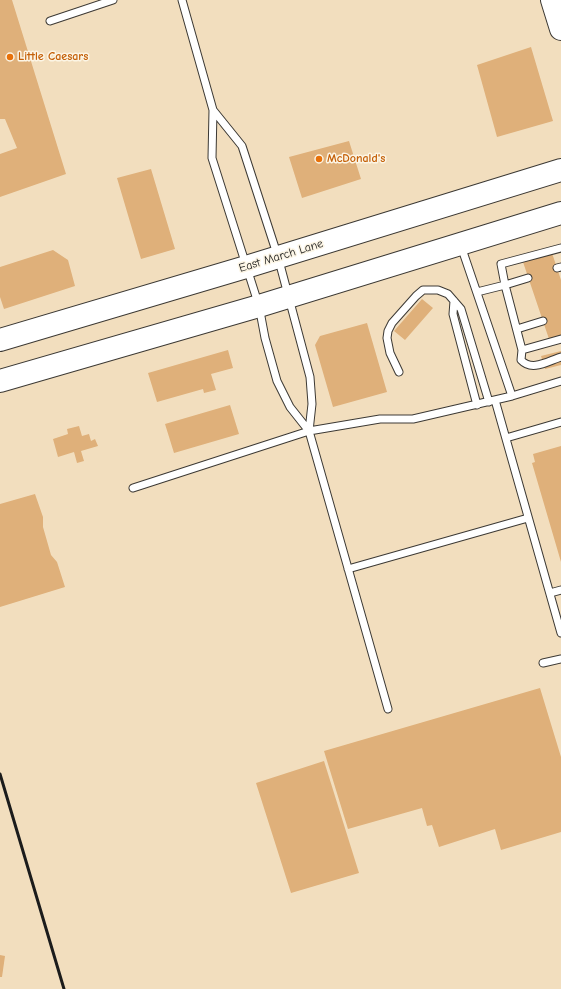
<!DOCTYPE html>
<html>
<head>
<meta charset="utf-8">
<style>
	body { margin:0 }
	canvas { display:block; background:#f2debe }
</style>
</head>
<body>
<canvas width="561" height="989"></canvas>
<script>
const c = document.querySelector('canvas').getContext('2d');
c.lineJoin = 'round';
function fill(path, color) {
  c.fillStyle = color;
  c.fill(path, 'evenodd');
}
function strokePath(path, color, width, dash) {
  c.strokeStyle = color;
  c.lineWidth = width;
  c.lineCap = dash ? 'butt' : 'round';
  c.setLineDash(dash || []);
  c.stroke(path);
}
function label(font, color, halo, rows, align = 'center') {
  c.font = font + ' "Comic Neue",sans-serif';
  c.lineWidth = 3;
  c.setLineDash([]);
  c.textBaseline = 'middle';
  c.strokeStyle = halo;
  c.fillStyle = color;
  for (const [text, x, y, turn = 0] of rows) {
    c.save();
    c.translate(x, y);
    c.rotate((+turn || 0) * Math.PI / 180);
    c.textAlign = isNaN(turn) ? turn : align;
    if (halo) c.strokeText(text, 0, 0);
    c.fillText(text, 0, 0);
    c.restore();
  }
}
fill(new Path2D(`
	M 0,0 L 12,0 L 66,174 L 0,197 L 0,154 L 17,148 L 5,119 L 0,119 Z
	M 531,47 L 553,121 L 497,137 L 477,65 Z
	M 349,141 L 361,179 L 302,198 L 289,157 Z
	M 151,169 L 175,249 L 141,259 L 117,178 Z
	M 53,250 L 68,260 L 75,286 L 4,309 L 0,297 L 0,267 Z
	M 552,253 L 561,280 L 561,336 L 549,339 L 523,262 Z
	M 422,299 L 433,308 L 405,340 L 394,331 Z
	M 367,323 L 387,392 L 333,407 L 315,345 L 320,336 Z
	M 228,350 L 233,368 L 211,374 L 216,390 L 204,393 L 203,389 L 157,402 L 148,373 Z
	M 561,351 L 561,365 L 545,369 L 541,356 Z
	M 230,405 L 239,434 L 174,453 L 165,424 Z
	M 79,426 L 82,436 L 89,434 L 91,441 L 95,439 L 98,446 L 81,451 L 84,461 L 77,463 L 74,452 L 58,457 L 53,439 L 68,434 L 67,429 Z
	M 561,446 L 561,562 L 532,463 L 535,462 L 533,454 Z
	M 35,494 L 43,517 L 43,527 L 51,555 L 57,562 L 65,587 L 0,607 L 0,504 Z
	M 540,688 L 561,757 L 561,832 L 501,850 L 495,829 L 439,847 L 432,825 L 427,826 L 422,808 L 348,829 L 324,751 Z
	M 324,761 L 359,873 L 291,893 L 256,783 Z
	M 0,955 L 5,956 L 2,977 L 0,977 Z`), '#dfb07a');
const lane = new Path2D(`
	M 182,0 L 213,110 L 212,158 L 259,306 L 265,338 L 277,381 L 290,407 L 309,431
	M 50,21 L 113,0
	M 213,110 L 242,146 L 278,257 L 310,377 L 312,404 L 309,431 L 388,709
	M 461,246 L 512,396 L 561,381
	M 557,268 L 561,267
	M 528,278 L 505,285 L 501,264 L 561,248
	M 477,292 L 505,285 L 522,350 L 521,360 C 532,372 548,361 561,357
	M 454,301 L 453,314 L 477,405
	M 517,329 L 543,321
	M 522,350 L 561,339
	M 399,372 L 390,353 L 387,338 L 388,331 L 392,323 L 416,296 L 423,290 L 438,290 L 448,294 L 461,309 L 489,402
	M 495,400 L 561,633
	M 506,438 L 561,422
	M 133,488 L 309,431 L 380,419 L 413,419 L 512,396
	M 348,569 L 528,518
	M 550,593 L 561,590
	M 543,663 L 561,659`);
const primary = new Path2D(`
	M 552,0 L 561,29
	M 0,340 L 246,267 L 561,170
	M 0,381 L 259,306 L 561,213`);
strokePath(lane, '#3c3934', 9);
strokePath(primary, '#3c3934', 24);
strokePath(lane, '#fff', 7);
strokePath(primary, '#fff', 22);
strokePath(new Path2D(`
	M 0,774 L 64,989`), '#1c1c1c', 3);
for (const [x, y, r, color] of [
	[10,57,4,"#e8710a"],
	[319,159,4,"#e8710a"]
]) {
  const dot = new Path2D();
  dot.arc(x, y, r, 0, 2 * Math.PI);
  c.fillStyle = color;
  c.fill(dot);
  strokePath(dot, '#fcf5e5', 1.5);
}
label('bold 12px', '#c56008', '#fcf5e5', [
	["Little Caesars",18,57],
	["McDonald's",327,159]
], 'left');
label('12px', '#1c1c1c', '#fcf5e5', [
	["East March Lane",281,256,-17]
]);
</script>
</body>
</html>
